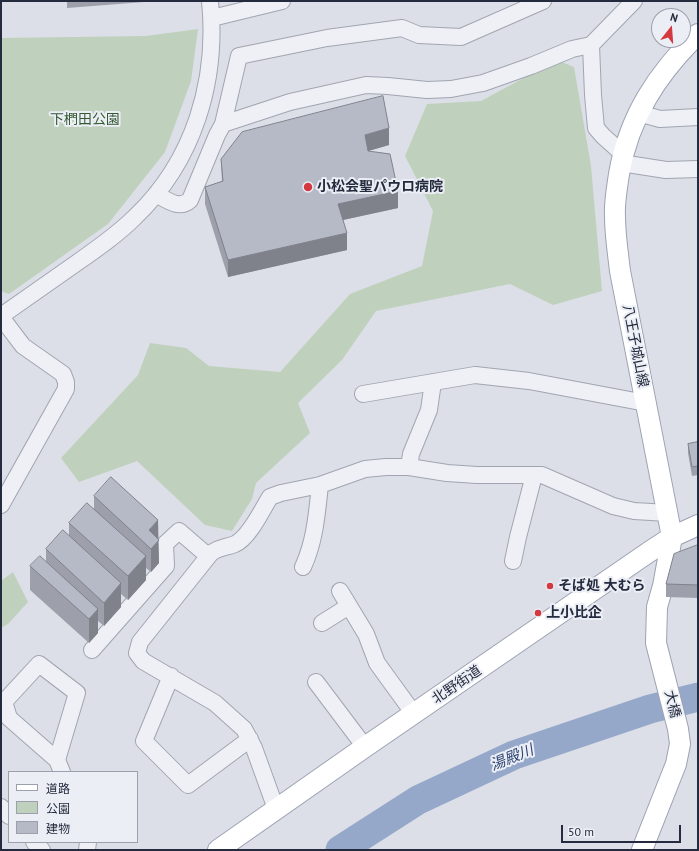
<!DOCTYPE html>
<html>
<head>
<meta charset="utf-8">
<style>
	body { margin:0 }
	#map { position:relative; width:699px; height:851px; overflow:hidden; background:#dcdfe7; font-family:"PT Sans","Noto Sans JP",sans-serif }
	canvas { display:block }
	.frame { position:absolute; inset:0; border:2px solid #252b3e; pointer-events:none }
	.legend { position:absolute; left:8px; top:771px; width:130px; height:72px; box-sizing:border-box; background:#ebeef5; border:1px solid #9ca0ac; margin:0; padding:5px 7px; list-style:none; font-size:12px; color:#252b3e }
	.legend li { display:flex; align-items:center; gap:8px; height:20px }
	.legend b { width:20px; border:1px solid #9ca0ac }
	.north { position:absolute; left:651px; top:8px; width:40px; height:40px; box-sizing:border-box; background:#ebeef5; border:1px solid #9ca0ac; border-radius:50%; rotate:17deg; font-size:11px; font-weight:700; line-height:16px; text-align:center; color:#252b3e }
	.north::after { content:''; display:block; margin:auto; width:14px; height:18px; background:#d4393f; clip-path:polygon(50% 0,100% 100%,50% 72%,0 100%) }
	.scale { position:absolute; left:561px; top:825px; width:120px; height:18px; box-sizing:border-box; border:2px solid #252b3e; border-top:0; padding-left:5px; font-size:12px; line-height:14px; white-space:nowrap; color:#252b3e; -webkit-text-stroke:3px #ebeef5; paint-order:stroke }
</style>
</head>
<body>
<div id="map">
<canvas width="699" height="851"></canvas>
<div class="frame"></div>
<ul class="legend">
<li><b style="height:5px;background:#fff"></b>道路</li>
<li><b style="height:11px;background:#bfd1bd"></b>公園</li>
<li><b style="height:11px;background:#b6bac7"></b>建物</li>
</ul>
<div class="north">N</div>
<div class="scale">50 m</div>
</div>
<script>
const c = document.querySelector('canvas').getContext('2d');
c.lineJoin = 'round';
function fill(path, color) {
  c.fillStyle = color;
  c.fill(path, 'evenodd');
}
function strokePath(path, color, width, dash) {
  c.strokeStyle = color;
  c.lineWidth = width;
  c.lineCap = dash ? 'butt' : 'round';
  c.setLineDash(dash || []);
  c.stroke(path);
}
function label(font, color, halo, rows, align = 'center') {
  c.font = font + ' "PT Sans","Noto Sans JP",sans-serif';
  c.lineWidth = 4;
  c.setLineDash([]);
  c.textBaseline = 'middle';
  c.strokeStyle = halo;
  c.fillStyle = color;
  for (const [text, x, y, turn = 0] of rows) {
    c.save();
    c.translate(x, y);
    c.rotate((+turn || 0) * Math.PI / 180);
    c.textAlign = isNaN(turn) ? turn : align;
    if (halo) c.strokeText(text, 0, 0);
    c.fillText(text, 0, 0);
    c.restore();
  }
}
fill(new Path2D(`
	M 198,29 L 191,81 L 165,152 L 108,224 L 9,294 L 1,291 L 1,38 L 146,36 Z
	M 557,60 L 574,67 L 591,166 L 602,291 L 553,305 L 510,284 L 376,311 L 342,360 L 298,403 L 310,433 L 256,483 L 252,499 L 232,531 L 205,525 L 137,461 L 79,482 L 61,458 L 138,375 L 150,343 L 186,348 L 209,366 L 280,372 L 350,294 L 422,266 L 433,211 L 405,156 L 427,104 L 481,101 Z
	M 13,572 L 28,602 L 8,624 L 1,628 L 1,581 Z`), '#bfd1bd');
strokePath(new Path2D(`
	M 340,850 L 418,800 L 514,755 L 650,709 L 698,697`), '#95a8c9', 29);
const minor = new Path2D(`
	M 212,18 L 282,1
	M 591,45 L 593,95 L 596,128 L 603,136 L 623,154
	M 638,113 L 660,119 L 698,117
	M 223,124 L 239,56 L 327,38 L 402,28 L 419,35 L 461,37 L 543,1
	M 621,163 L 666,170 L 698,169
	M 156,194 C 167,200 179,210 190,200 L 217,135 L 223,124 L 290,102 L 366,85 L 388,86 L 427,90 L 451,89 L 483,83 L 531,66 L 572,49 L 591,45 L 634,1
	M 1,316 C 27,298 52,280 78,262 C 98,248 118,234 135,217 C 194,161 218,81 210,1
	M 1,317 L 23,346 L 63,374 L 66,382 L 66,389 L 1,505
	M 363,394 L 475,375 L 529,381 L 646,403
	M 409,467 L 411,454 L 429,410 L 433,382
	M 513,561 L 518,537 L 534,475
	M 303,567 C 315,541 317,513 320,485
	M 340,591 L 366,634 L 377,663 L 414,714
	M 322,623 L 349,606
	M 92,650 L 166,566 L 165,544 L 179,531 L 208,556
	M 171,676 L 144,741 L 188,785 L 250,739
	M 316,682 L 365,747
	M 57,760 L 9,718 L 4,702 L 39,664 L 77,693 L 57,760 L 62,772
	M 1,807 L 9,816
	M 276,809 L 254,748 L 244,729 L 215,703 L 143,661 L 137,653 L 140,642 L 211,553 C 222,546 225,548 235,544 C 249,538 262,510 270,497 L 281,493 L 320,485 L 365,469 L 386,467 L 409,467 L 447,473 L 477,475 L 542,475 L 613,506 L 634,511 L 668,513
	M 34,842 L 42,850
	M 87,850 L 88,842`);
const major = new Path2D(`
	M 218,850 L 365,747 L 649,552 L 672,537 L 698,525
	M 642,850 L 676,764 L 680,744 L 678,729 L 656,643 L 657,607 L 663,586 L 672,537 L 620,271 C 618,253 615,235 615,217 C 614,203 617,188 619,174 C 629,117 657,74 698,34`);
strokePath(minor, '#a1a5b1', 18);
strokePath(major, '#9ba2b3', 22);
strokePath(minor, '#eff0f5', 16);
strokePath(major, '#fff', 20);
fill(new Path2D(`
	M 67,1 L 144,1 L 144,2 L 67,8 Z
	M 389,145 L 368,151 L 398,208 L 343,220 L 347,250 L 228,277 L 205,204 L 205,187 L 222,182 L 221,159 Z
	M 698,442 L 698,475 L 692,476 L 688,453 L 688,444 Z
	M 94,496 L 158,539 L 159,563 L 151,572 L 146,568 L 146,580 L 128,600 L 121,594 L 121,607 L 104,626 L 98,621 L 98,633 L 89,643 L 30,590 L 30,566 L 46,562 L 46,549 L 69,535 L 69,523 L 94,509 Z
	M 698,545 L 698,598 L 666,597 L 666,584 Z`), '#9da0ab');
fill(new Path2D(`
	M 389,128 L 389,145 L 365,152 L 365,135 Z
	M 398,191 L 398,208 L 338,221 L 338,204 Z
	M 347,233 L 347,250 L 228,277 L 228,260 Z
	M 158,520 L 159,563 L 151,572 L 151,549 L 149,530 Z
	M 146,556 L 146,580 L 128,600 L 128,576 Z
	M 121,583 L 121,607 L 104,626 L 104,603 Z
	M 98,609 L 98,633 L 89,643 L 89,619 Z`), '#7f828b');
const building = new Path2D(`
	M 383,96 L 389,128 L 365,135 L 368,151 L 390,154 L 398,191 L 338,204 L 347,233 L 228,260 L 205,187 L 223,181 L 221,159 L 242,132 Z
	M 698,442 L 698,466 L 692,467 L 688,444 Z
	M 111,477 L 158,520 L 149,530 L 159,540 L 151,549 L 94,496 Z
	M 87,503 L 146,556 L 128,576 L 69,523 Z
	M 63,530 L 121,583 L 104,603 L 46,549 Z
	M 698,545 L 698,585 L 666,584 L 674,554 Z
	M 40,556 L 98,609 L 89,619 L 30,566 Z`);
fill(building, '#b6bac7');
strokePath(building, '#7f828b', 1);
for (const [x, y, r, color] of [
	[308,187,5,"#d4393f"],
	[550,586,4,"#d4393f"],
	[538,613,4,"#d4393f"]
]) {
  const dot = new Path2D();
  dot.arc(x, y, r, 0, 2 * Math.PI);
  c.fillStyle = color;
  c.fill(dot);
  strokePath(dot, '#ebeef5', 1.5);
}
label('14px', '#355a32', '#ebeef5', [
	["下椚田公園",85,120]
]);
label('bold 14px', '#252b3e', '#ebeef5', [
	["小松会聖パウロ病院",317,187],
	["そば処 大むら",558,586],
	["上小比企",546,613]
], 'left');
label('14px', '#252b3e', '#ebeef5', [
	["八王子城山線",635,346,79],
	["北野街道",457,685,-34],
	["大橋",672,704,76]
]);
label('italic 15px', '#2e4573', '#ebeef5', [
	["湯殿川",512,758,-22]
]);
</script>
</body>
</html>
